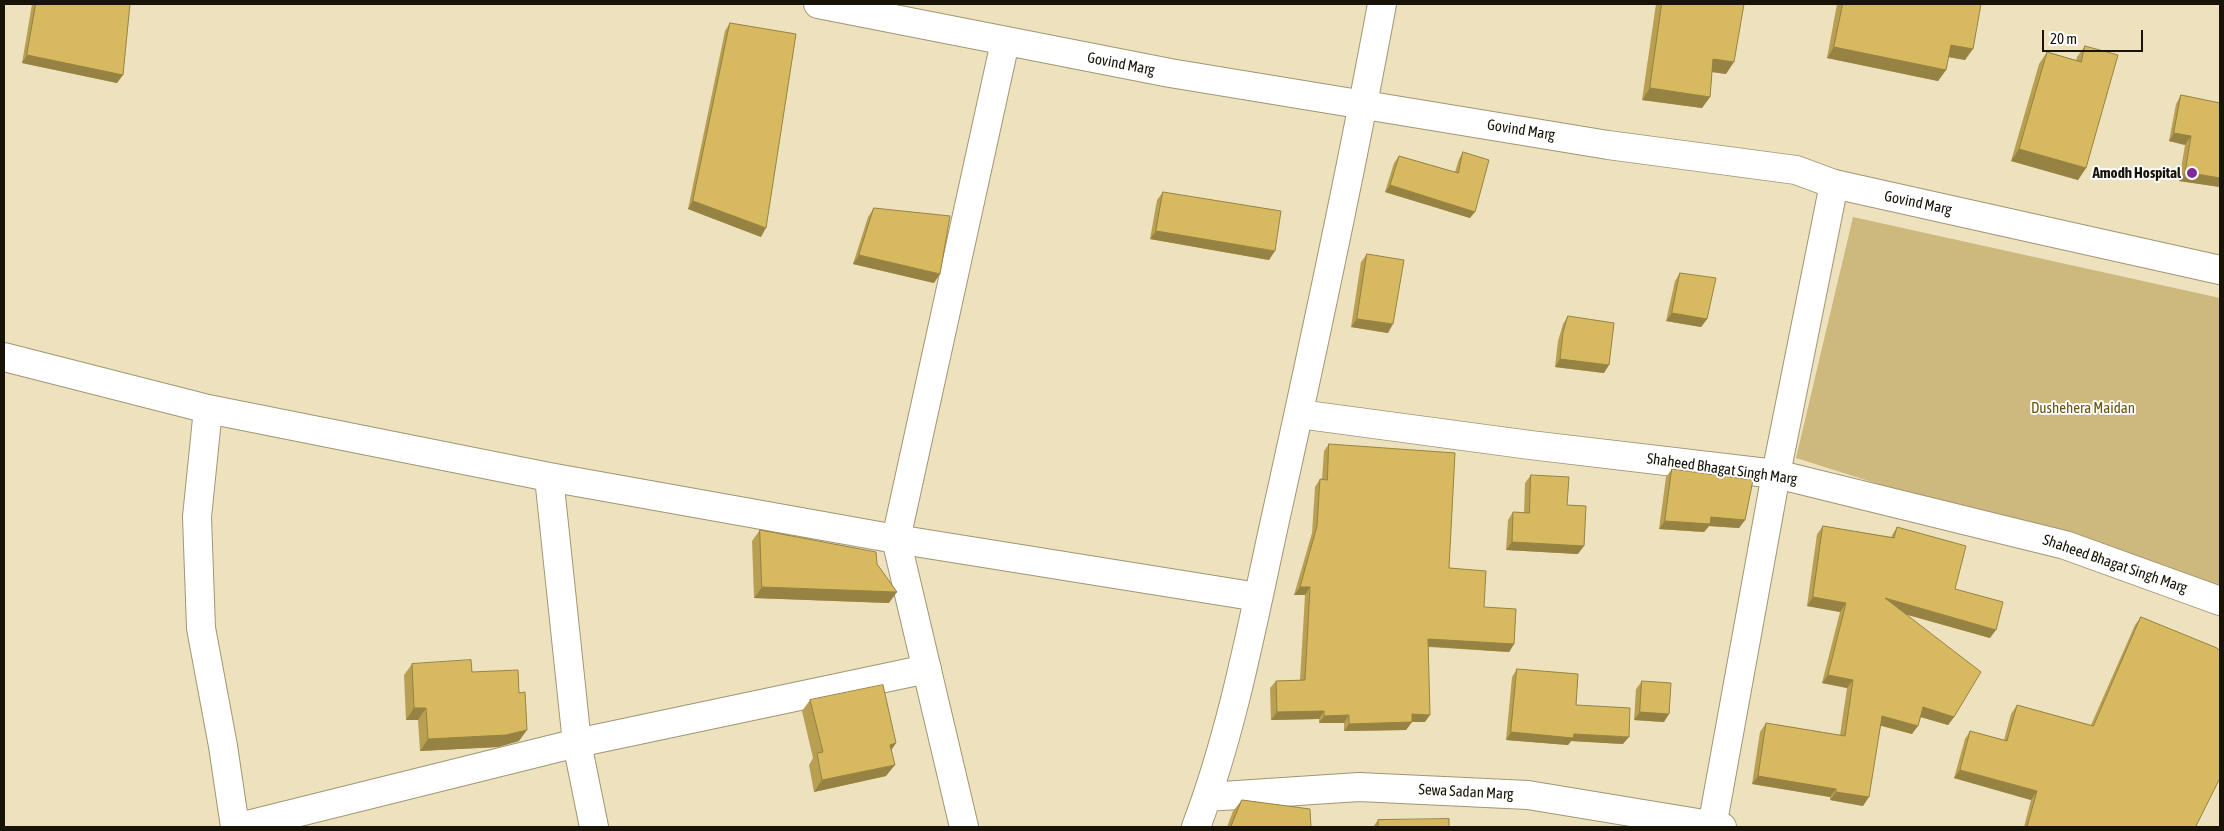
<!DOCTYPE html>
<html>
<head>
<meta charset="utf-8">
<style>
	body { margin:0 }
	#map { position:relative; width:2224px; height:831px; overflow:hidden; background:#eee2be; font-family:"Asap Condensed",sans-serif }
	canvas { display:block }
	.frame { position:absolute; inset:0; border:5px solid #171307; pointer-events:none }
	.scale { position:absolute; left:2042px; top:30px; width:101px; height:22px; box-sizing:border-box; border:2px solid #171307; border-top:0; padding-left:6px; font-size:15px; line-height:18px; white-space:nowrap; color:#171307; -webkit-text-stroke:4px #fff; paint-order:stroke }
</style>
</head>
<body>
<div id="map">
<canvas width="2224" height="831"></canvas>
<div class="frame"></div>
<div class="scale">20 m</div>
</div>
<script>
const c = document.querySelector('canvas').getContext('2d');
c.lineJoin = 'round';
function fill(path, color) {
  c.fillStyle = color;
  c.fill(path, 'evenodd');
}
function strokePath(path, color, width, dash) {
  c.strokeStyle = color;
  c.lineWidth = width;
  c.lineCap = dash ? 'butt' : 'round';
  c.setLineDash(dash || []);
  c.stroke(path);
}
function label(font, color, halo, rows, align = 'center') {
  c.font = font + ' "Asap Condensed",sans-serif';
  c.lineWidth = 4;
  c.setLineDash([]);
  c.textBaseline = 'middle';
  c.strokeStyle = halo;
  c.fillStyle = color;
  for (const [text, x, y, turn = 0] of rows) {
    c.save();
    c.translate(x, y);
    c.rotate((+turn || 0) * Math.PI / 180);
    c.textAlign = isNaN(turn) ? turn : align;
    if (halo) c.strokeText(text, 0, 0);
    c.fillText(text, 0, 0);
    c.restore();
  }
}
fill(new Path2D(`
	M 1853,217 L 2220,298 L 2220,601 L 2002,523 L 1796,458 Z`), '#cdb97e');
const minor = new Path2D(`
	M 4,357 L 208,409 L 549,477 L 896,539 L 1258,597
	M 208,409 L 197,517 L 201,628 L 223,746 L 235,827
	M 1299,414 L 1530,445 L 1776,474 L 2065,545 L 2220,601
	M 549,477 L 577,743 L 594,827
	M 1207,797 L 1359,787 L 1528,795 L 1722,827
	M 239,827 L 577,743 L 927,669
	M 1196,827 C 1235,724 1254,614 1278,507 C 1315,340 1351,172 1382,4
	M 1712,827 L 1776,474 L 1834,184`);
const tertiary = new Path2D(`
	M 818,4 L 1170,73 L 1608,145 L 1796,170 L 1834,184 L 2220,270
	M 964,827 L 896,539 L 1005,42`);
strokePath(minor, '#a19574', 30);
strokePath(tertiary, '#a19574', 30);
strokePath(minor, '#fff', 28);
strokePath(tertiary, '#fff', 28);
fill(new Path2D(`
	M 32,4 L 130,4 L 117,83 L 22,63 Z
	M 1656,4 L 1744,4 L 1726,74 L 1712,72 L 1710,97 L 1702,108 L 1642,100 Z
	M 1837,4 L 1981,4 L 1965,60 L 1948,57 L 1946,70 L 1938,81 L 1827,58 Z
	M 730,23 L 761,237 L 688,209 L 725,31 Z
	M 2085,46 L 2086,168 L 2078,180 L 2011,161 L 2039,64 L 2047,52 L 2076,60 L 2077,57 Z
	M 2181,95 L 2220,103 L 2220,187 L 2179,181 L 2185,145 L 2169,141 L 2176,104 Z
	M 1463,152 L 1470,218 L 1385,192 L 1394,163 L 1399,156 L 1455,172 L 1459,159 Z
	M 1163,192 L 1269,260 L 1150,239 L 1157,200 Z
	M 874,208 L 934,283 L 853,264 L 868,217 Z
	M 1367,254 L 1388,333 L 1351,327 L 1361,262 Z
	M 1680,273 L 1707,319 L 1701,327 L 1666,321 L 1675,281 Z
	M 1568,316 L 1604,373 L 1555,367 L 1558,341 L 1563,324 Z
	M 1329,444 L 1449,568 L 1484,607 L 1514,644 L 1509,652 L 1428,647 L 1425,722 L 1412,722 L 1406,730 L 1344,731 L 1344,723 L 1319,723 L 1319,719 L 1271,720 L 1270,688 L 1276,681 L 1300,680 L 1305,595 L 1294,595 L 1312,533 L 1315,487 L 1320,479 L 1322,479 L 1324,451 Z
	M 1672,469 L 1745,520 L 1739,528 L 1709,526 L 1704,532 L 1659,529 L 1666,477 Z
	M 1531,475 L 1567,505 L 1578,554 L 1506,550 L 1508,520 L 1513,512 L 1524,513 L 1525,483 Z
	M 1823,526 L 1891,537 L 1897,527 L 1955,589 L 1990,638 L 1906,614 L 1954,717 L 1948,725 L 1921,717 L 1912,734 L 1881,726 L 1863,806 L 1830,800 L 1830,797 L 1752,784 L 1760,732 L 1766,723 L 1840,735 L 1847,688 L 1822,683 L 1840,612 L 1807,606 L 1817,534 Z
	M 760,530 L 877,564 L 889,603 L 754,598 L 752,541 Z
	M 2141,617 L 2218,782 L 2196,826 L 2198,827 L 2024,827 L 2031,800 L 1954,778 L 1965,739 L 1970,731 L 2004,740 L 2011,714 L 2017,705 L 2091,725 L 2135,625 Z
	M 412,664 L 472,672 L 519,693 L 519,741 L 498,747 L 420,751 L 418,720 L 406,720 L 404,675 Z
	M 1517,669 L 1576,705 L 1623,744 L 1571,741 L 1568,745 L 1506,740 L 1512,677 Z
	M 1642,681 L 1664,722 L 1634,720 L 1636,689 Z
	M 810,700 L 896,743 L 891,750 L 886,776 L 814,792 L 809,765 L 813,758 L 802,711 Z
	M 1242,800 L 1311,827 L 1227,827 L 1233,811 Z
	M 1378,820 L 1449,827 L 1373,827 Z`), '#b99f52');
fill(new Path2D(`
	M 1951,45 L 1973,49 L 1965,60 L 1943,56 Z
	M 1834,47 L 1946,70 L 1938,81 L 1827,58 Z
	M 27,55 L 123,75 L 117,83 L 22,63 Z
	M 1713,59 L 1734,62 L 1726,74 L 1705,71 Z
	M 1650,88 L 1710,97 L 1702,108 L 1642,100 Z
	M 2174,133 L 2191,136 L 2185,145 L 2169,141 Z
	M 2019,149 L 2086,168 L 2078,180 L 2011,161 Z
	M 2185,172 L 2220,178 L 2220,187 L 2179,181 Z
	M 1390,185 L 1475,212 L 1470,218 L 1385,192 Z
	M 693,201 L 766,228 L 761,237 L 688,209 Z
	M 1156,231 L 1275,251 L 1269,260 L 1150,239 Z
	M 859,255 L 940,274 L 934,283 L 853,264 Z
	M 1672,313 L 1707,319 L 1701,327 L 1666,321 Z
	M 1357,319 L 1393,324 L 1388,333 L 1351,327 Z
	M 1560,359 L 1609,365 L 1604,373 L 1555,367 Z
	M 1711,517 L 1745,520 L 1739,528 L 1709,526 L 1704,532 L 1659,529 L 1665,521 Z
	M 1512,542 L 1584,546 L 1578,554 L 1506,550 Z
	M 762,587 L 897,592 L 889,603 L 754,598 Z
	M 1300,587 L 1310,587 L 1305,595 L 1294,595 Z
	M 1813,597 L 1846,603 L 1840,612 L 1807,606 Z
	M 1885,598 L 1996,630 L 1990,638 L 1879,607 Z
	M 1428,639 L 1514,644 L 1509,652 L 1423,646 Z
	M 1828,675 L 1853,680 L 1847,688 L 1822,683 Z
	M 1923,707 L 1954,717 L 1948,725 L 1917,716 Z
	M 414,708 L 426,708 L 418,720 L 406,720 Z
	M 1324,711 L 1319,719 L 1271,720 L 1277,712 Z
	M 1640,712 L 1669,714 L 1664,722 L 1634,720 Z
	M 1412,714 L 1430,715 L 1425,722 L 1406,722 Z
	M 1349,715 L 1344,723 L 1319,723 L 1324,716 Z
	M 1882,716 L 1918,726 L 1912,734 L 1876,724 Z
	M 1412,722 L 1406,730 L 1344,731 L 1349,724 Z
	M 527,730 L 519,741 L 498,747 L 420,751 L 428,739 Z
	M 1511,732 L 1574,734 L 1629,737 L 1623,744 L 1571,741 L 1568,745 L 1506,740 Z
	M 896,743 L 888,755 L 890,745 Z
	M 895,765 L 886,776 L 814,792 L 822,780 Z
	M 1960,770 L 2037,791 L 2031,800 L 1954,778 Z
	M 1758,776 L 1836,789 L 1830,797 L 1752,784 Z
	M 1836,792 L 1869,797 L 1863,806 L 1830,800 Z`), '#968242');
const building = new Path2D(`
	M 36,4 L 130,4 L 123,75 L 27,55 Z
	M 1662,4 L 1744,4 L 1734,62 L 1713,59 L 1710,97 L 1650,88 Z
	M 1843,4 L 1981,4 L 1973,49 L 1951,45 L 1946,70 L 1834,47 Z
	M 730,23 L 796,34 L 766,228 L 693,201 Z
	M 2085,46 L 2118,55 L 2086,168 L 2019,149 L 2047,52 L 2081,62 Z
	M 2181,95 L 2220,103 L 2220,178 L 2185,172 L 2191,136 L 2174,133 Z
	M 1463,152 L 1489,160 L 1475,212 L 1390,185 L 1399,156 L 1458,173 Z
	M 1163,192 L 1281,211 L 1275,251 L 1156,231 Z
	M 874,208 L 950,216 L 940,274 L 859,255 Z
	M 1367,254 L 1404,260 L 1393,324 L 1357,319 Z
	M 1680,273 L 1716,278 L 1707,319 L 1672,313 Z
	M 1568,316 L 1614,323 L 1609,365 L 1560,359 L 1563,333 Z
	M 1329,444 L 1455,453 L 1449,568 L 1486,571 L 1484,607 L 1516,609 L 1514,644 L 1428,639 L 1430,715 L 1412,714 L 1412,722 L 1349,724 L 1349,715 L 1324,716 L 1324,711 L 1277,712 L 1276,681 L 1305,680 L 1310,587 L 1300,587 L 1317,526 L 1320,479 L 1327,480 Z
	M 1672,469 L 1753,480 L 1745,520 L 1711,517 L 1710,524 L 1665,521 Z
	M 1531,475 L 1569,477 L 1567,505 L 1586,506 L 1584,546 L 1512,542 L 1513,512 L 1529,513 Z
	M 1823,526 L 1894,538 L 1897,527 L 1966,546 L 1955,589 L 2003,602 L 1996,630 L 1885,598 L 1981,672 L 1954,717 L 1923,707 L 1918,726 L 1882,716 L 1869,797 L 1836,792 L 1836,789 L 1758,776 L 1766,723 L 1845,736 L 1853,680 L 1828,675 L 1846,603 L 1813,597 Z
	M 760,530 L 876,552 L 877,564 L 897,592 L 762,587 Z
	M 2141,617 L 2217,648 L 2220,651 L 2220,778 L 2196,826 L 2198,827 L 2027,827 L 2037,791 L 1960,770 L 1970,731 L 2007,741 L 2017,705 L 2093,726 Z
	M 471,660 L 472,672 L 518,670 L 519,693 L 525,692 L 527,730 L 506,735 L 428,739 L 426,708 L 414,708 L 412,664 Z
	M 1517,669 L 1578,674 L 1576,705 L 1630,708 L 1629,737 L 1574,734 L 1573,738 L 1511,732 Z
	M 1642,681 L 1671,683 L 1669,714 L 1640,712 Z
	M 883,685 L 896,743 L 890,745 L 895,765 L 822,780 L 817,753 L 823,752 L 810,700 Z
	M 1242,800 L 1310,809 L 1311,827 L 1231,827 Z
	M 1449,819 L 1449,827 L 1378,827 L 1378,820 Z`);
fill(building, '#d7b95f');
strokePath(building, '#968242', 1);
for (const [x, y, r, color] of [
	[2192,173,6,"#7f2a98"]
]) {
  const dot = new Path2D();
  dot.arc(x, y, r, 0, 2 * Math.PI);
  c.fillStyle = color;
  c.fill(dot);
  strokePath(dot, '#fff', 2);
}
label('15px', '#171307', '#fff', [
	["Govind Marg",1121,64,11],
	["Govind Marg",1521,130,9],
	["Govind Marg",1918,203,12],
	["Shaheed Bhagat Singh Marg",1722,469,8],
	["Shaheed Bhagat Singh Marg",2115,564,19],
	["Sewa Sadan Marg",1466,792,3]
]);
label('bold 15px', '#171307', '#fff', [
	["Amodh Hospital",2181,173]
], 'right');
label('15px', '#68540e', '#fff', [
	["Dushehera Maidan",2083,408]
]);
</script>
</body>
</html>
